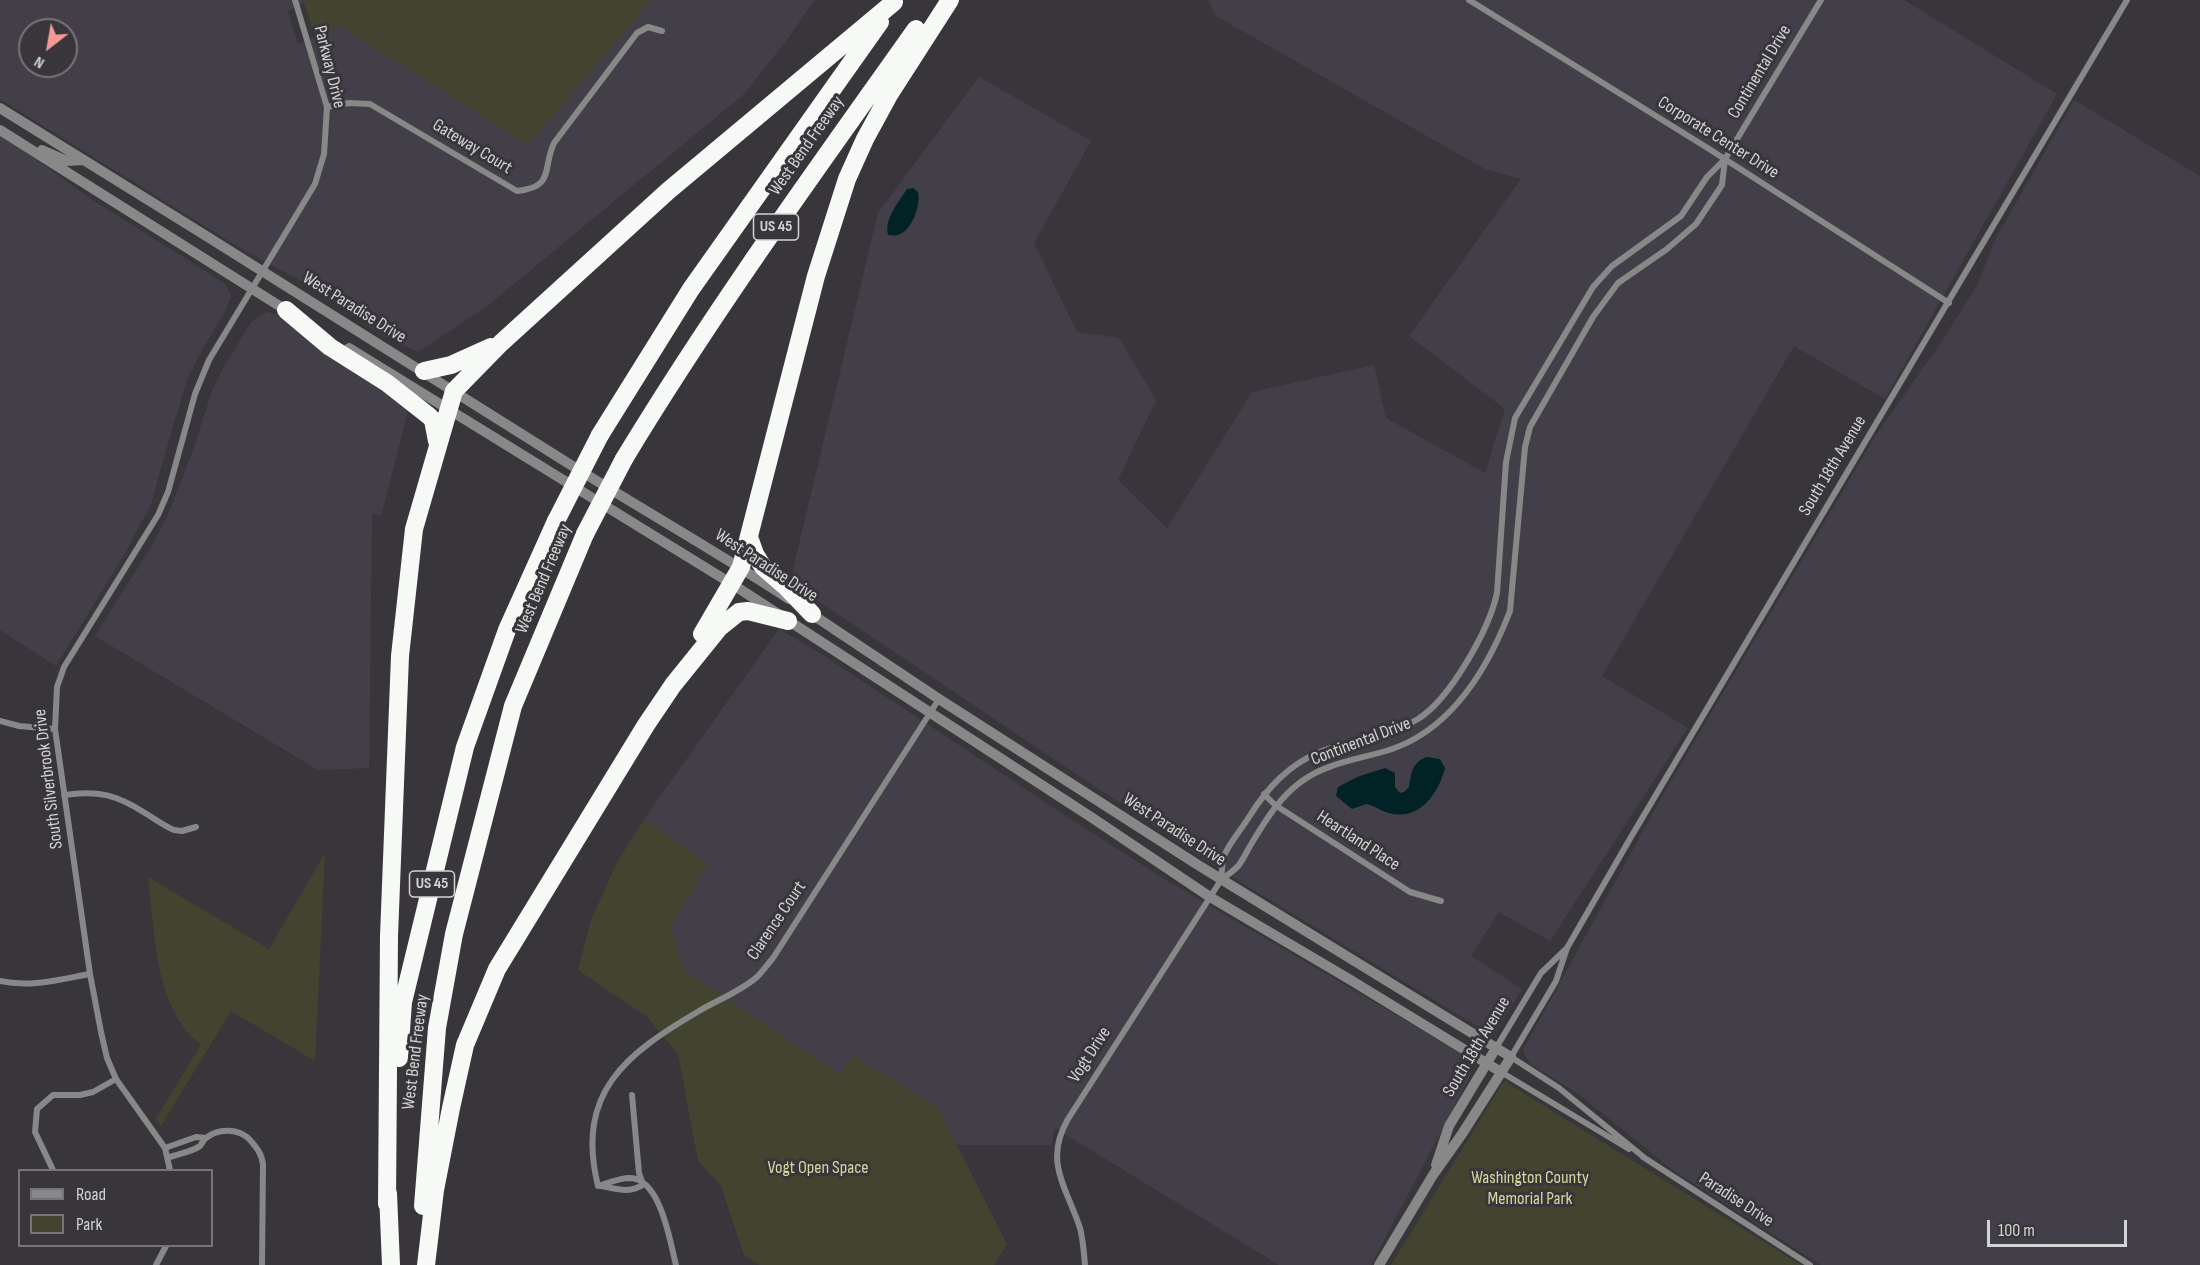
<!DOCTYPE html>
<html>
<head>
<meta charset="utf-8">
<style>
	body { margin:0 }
	#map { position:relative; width:2200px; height:1265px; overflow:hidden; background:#38363a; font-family:"Sofia Sans Condensed",sans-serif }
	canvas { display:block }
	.legend { position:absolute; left:18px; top:1169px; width:195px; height:78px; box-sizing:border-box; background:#38363a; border:2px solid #767478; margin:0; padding:8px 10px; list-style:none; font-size:18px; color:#d3d2d4 }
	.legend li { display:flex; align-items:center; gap:12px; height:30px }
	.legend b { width:30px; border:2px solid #767478 }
	.north { position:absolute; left:18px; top:18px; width:60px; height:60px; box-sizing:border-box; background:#38363a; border:2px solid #767478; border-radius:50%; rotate:211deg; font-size:16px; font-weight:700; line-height:24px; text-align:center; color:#d3d2d4 }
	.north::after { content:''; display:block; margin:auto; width:21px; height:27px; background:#f59b97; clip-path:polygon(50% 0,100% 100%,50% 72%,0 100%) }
	.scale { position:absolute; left:1987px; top:1220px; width:140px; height:27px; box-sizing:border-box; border:3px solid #d3d2d4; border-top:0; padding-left:8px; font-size:18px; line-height:21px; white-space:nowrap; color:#d3d2d4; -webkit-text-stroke:4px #38363a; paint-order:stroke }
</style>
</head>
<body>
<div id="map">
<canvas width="2200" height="1265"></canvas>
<ul class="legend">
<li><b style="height:8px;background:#878887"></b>Road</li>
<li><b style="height:16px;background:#42442f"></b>Park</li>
</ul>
<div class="north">N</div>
<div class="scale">100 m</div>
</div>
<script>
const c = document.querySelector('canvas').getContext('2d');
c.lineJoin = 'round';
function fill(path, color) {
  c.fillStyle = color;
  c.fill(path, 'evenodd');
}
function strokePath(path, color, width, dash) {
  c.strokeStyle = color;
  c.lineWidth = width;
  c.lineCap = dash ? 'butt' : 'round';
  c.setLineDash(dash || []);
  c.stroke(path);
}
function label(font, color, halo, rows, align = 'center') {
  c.font = font + ' "Sofia Sans Condensed",sans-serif';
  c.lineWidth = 6;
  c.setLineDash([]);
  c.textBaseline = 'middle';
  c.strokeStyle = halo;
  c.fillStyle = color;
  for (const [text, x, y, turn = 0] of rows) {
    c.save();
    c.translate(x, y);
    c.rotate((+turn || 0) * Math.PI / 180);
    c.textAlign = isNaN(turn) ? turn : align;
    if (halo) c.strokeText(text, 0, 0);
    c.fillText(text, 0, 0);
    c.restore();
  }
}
fill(new Path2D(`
	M 0,0 L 309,0 L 288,11 L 298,44 L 340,26 L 528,145 L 651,0 L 815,0 L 786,41 L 744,94 L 486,307 L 418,352 L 376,332 L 320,291 L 245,251 L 0,99 ZM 30,30 L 66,30 L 66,66 L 30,66 Z
	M 1208,0 L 1904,0 L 2057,94 L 1885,399 L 1794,346 L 1602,676 L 1688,728 L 1550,941 L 1499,912 L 1471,956 L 1522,989 L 1493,1036 L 1203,859 L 790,582 L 878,213 L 979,77 L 1091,141 L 1034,243 L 1077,332 L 1119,338 L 1156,400 L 1118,480 L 1167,528 L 1252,392 L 1374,365 L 1386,418 L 1485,473 L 1505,409 L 1409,336 L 1521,179 L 1485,169 L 1216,16 Z
	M 2074,100 L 2200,176 L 2200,1265 L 1821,1265 L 1673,1170 L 1577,1093 L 1529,1063 L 1523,1050 L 1665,791 L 1853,474 L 1875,436 L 1938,347 L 1977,286 L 1994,242 Z
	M 0,135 L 28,153 L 88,197 L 218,279 L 225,284 L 231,295 L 226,310 L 202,350 L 187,380 L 168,443 L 151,504 L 124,555 L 56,666 L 0,630 Z
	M 267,312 L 275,314 L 409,407 L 381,516 L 372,513 L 369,768 L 318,770 L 95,636 L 154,542 L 168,515 L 193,450 L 212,391 L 222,370 L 252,321 Z
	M 779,629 L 826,657 L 1078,824 L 1166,880 L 1466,1056 L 1471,1061 L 1472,1069 L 1469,1078 L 1371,1265 L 1279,1265 L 1055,1128 L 1051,1145 L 956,1145 L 938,1108 L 853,1055 L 840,1075 L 683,969 L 671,925 L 708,864 L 644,819 Z`), '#433f48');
fill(new Path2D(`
	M 309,0 L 651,0 L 528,145 L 340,26 L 315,37 L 304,3 Z
	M 644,819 L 708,864 L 671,925 L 683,969 L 840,1075 L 853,1055 L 938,1108 L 1007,1244 L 994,1265 L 760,1265 L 744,1255 L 721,1186 L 698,1161 L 678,1054 L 647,1017 L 578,970 L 591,920 L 617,862 Z
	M 325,853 L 315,1061 L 231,1011 L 161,1126 L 156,1118 L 201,1045 C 195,1039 187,1033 182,1025 C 154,986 154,923 148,877 L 269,949 Z
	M 1504,1081 L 1801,1265 L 1391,1265 Z`), '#42442f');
fill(new Path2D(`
	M 913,188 L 918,192 C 921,205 912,231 898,235 C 895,236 891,235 888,235 C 884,219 898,203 907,189 Z
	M 1426,757 L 1440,759 L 1445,768 C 1439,792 1421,819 1393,814 C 1384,813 1376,806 1366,804 L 1352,809 L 1336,796 L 1338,787 L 1357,777 L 1385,768 L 1395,773 L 1395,787 L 1400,793 L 1404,792 L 1409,787 C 1411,773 1412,763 1426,757 Z`), '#012326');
strokePath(new Path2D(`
	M 1469,0 L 1706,147 L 1949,303
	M 327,107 L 349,103 L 370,104 L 517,191 C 555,187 542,169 554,143 L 637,33 L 648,27 L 662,31
	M 0,721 L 19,726 L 55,729
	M 1264,794 L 1275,805 L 1410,892 L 1441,901
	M 64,795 C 99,790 117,795 145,813 C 155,819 164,826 174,830 L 182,831 L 196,827
	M 1221,879 C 1222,872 1222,863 1224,856 C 1229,843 1241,830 1249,817 C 1267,788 1289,764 1322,751 C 1355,739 1386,738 1418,719 C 1450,699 1489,630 1497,593 L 1506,462 L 1515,418 L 1593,287 L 1612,266 L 1681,216 L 1707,177 L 1725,159 L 1821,0
	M 0,981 C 30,988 61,979 90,974
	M 1496,1048 L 1541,973 L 1567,948
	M 1501,1072 L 1629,1149
	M 632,1095 L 639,1173 L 643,1184
	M 165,1148 L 196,1137 L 206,1138
	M 1643,1157 L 1810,1265
	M 168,1158 C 177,1154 192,1152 200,1146 C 202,1144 203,1140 206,1138 C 218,1128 239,1128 250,1140 C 257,1148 262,1154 263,1165 L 262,1265
	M 1646,1159 L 1559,1088 L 1511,1057 L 1556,981 L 1567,948 L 1631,837 L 2127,0
	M 53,1170 L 35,1132 L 37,1109 L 53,1095 L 80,1095 L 93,1092 L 116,1079
	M 170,1170 L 165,1148 L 116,1079 L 107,1058 L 101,1032 L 90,974 L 55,729 L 57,687 L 64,667 L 158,515 L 168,492 L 195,394 L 209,360 L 315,184 L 324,154 L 327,107 L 295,0
	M 598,1186 C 575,1092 626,1054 699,1011 C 717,1000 742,991 758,976 C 763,971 768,964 773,958 L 939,699
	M 598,1186 C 608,1183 619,1178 630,1178 C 661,1179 670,1242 676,1265
	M 601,1186 C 617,1189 630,1194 644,1184
	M 156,1265 L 166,1246
	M 1085,1265 C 1084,1253 1083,1239 1080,1228 C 1067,1188 1043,1162 1068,1119 L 1221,880 C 1227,875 1234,871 1239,865 C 1244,858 1248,849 1253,841 C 1267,818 1280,797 1302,781 C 1328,762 1362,759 1392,749 C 1453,728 1488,668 1510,611 L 1525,447 L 1530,427 L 1593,317 L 1618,283 L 1667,249 L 1696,224 L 1722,185 L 1725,159`), '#878887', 6);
strokePath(new Path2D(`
	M 0,108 C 183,221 365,335 547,450 C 627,501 710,547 789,599
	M 0,130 L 289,312
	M 42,150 L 67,161 L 84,160
	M 349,348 L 732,584 L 1091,817 L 1210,897 L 1349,979 L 1501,1072
	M 807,611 L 939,699 L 1198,865 L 1511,1057 L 1462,1134 L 1433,1175 L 1379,1265
	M 1436,1165 L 1449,1126 L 1496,1048`), '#878887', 10);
strokePath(new Path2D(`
	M 286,310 L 330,347 L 387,383 L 429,416 L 433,420 L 437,441
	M 424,371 L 451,365 L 491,347
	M 600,435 L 691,289 L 880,22
	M 624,459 C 714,310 816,170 916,29
	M 749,537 L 755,554 L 763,567 L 786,587 L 812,614
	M 702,634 L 741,567 L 816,276 L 847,179 L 865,139 L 889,95 L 950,0
	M 399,1058 L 403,1002 L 465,747 L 507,630 L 556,521
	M 388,1193 L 391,1265
	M 387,1204 L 389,936 L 400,656 L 414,529 L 454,391 L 501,343 L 668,191 L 894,2
	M 423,1206 L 437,1028 L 454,934 L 513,706 L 585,534
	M 426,1265 L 435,1190 L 451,1108 L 465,1045 L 497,969 L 646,725 L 673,685 L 719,628 L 739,612 L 748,611 L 788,621`), '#f6f9f5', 18);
strokePath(new Path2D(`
	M 556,521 L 600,435
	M 585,534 L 624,459`), '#f6f9f5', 18);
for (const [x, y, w] of [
	[776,227,45],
	[432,884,45]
]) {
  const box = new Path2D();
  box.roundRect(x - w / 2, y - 13, w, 26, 4.5);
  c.fillStyle = '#38363a';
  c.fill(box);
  strokePath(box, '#d3d2d4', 1.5);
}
label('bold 16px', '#d3d2d4', null, [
	["US 45",776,227],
	["US 45",432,884]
]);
label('18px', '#d3d2d4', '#38363a', [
	["Parkway Drive",329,67,76],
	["Continental Drive",1760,72,-59],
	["Corporate Center Drive",1718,138,32],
	["West Bend Freeway",807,146,-55],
	["Gateway Court",472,147,31],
	["West Paradise Drive",354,308,32],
	["South 18th Avenue",1833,466,-59],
	["West Paradise Drive",766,566,33],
	["West Bend Freeway",544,579,-67],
	["Continental Drive",1361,742,-21],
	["South Silverbrook Drive",49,779,-97],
	["West Paradise Drive",1174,830,33],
	["Heartland Place",1358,841,33],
	["Clarence Court",777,921,-56],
	["South 18th Avenue",1477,1047,-59],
	["West Bend Freeway",416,1052,-83],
	["Vogt Drive",1090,1055,-57],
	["Paradise Drive",1736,1200,33]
]);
label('18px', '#d3d99d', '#38363a', [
	["Vogt Open Space",818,1168],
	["Washington County",1530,1178],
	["Memorial Park",1530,1199]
]);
</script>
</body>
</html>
